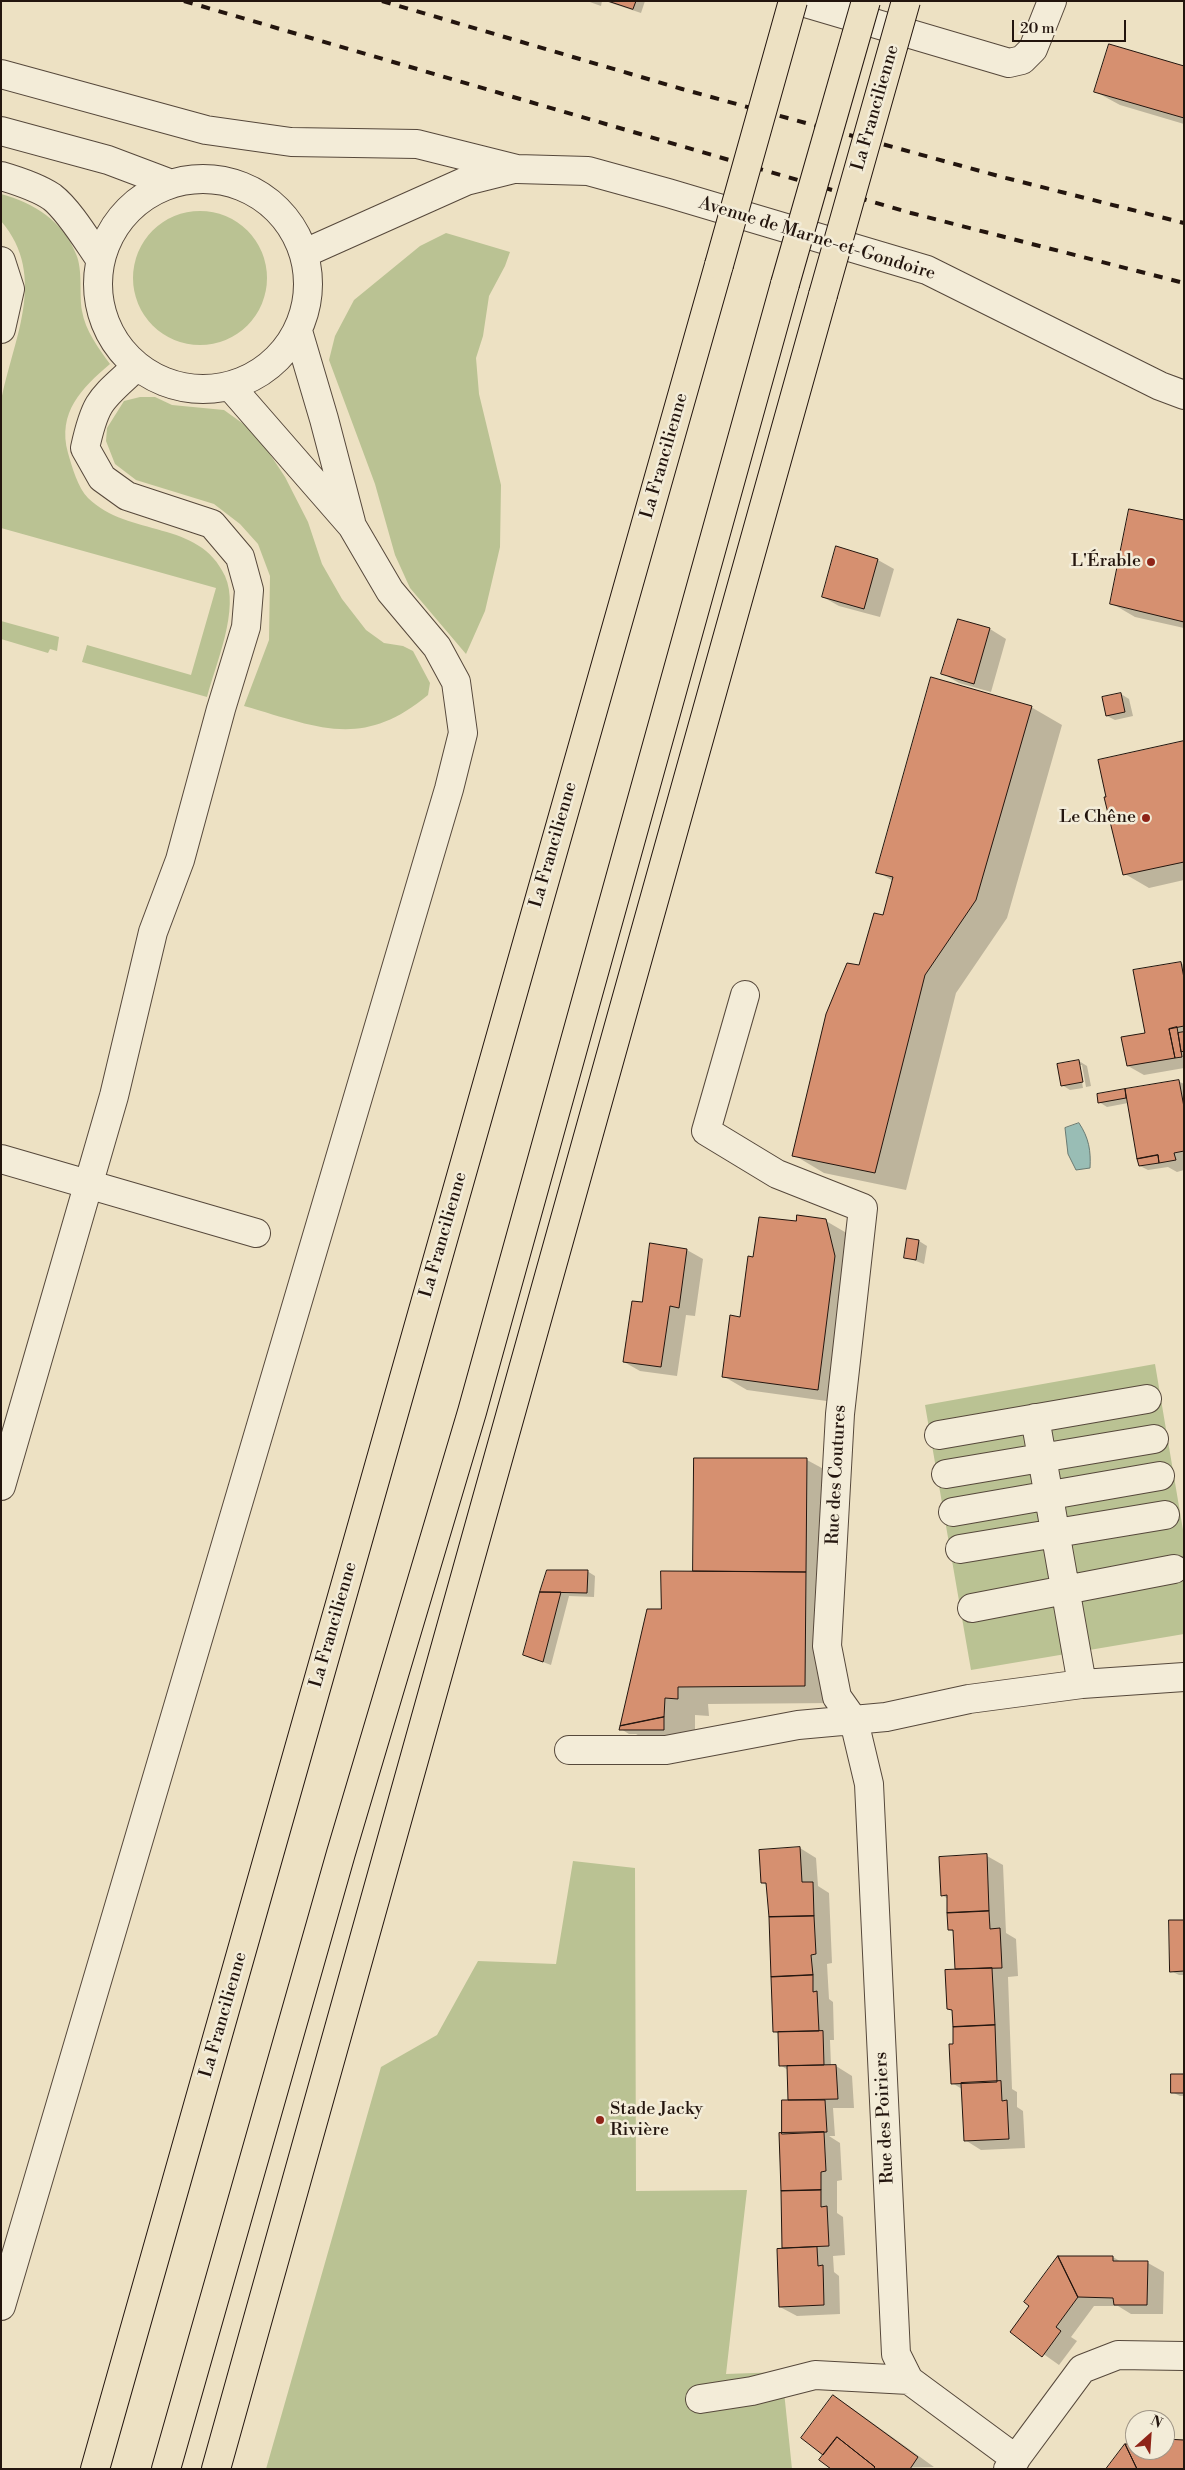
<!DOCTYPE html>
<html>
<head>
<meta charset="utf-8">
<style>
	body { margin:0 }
	#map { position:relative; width:1185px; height:2470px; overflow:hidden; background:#ede1c3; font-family:"Libre Bodoni",serif }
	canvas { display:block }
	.frame { position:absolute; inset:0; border:2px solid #23150e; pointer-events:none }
	.north { position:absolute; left:1125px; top:2410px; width:50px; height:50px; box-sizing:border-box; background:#f3ecd8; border:1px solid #a09687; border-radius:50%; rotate:26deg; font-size:14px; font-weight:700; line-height:20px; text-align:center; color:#23150e }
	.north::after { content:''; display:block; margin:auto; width:18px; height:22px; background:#8f2418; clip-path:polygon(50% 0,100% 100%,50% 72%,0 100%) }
	.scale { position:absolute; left:1012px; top:20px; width:114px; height:22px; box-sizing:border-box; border:2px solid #23150e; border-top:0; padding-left:6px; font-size:15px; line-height:18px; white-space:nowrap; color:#23150e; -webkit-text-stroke:4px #f3ecd8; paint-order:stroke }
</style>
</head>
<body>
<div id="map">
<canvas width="1185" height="2470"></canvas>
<div class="frame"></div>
<div class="north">N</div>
<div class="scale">20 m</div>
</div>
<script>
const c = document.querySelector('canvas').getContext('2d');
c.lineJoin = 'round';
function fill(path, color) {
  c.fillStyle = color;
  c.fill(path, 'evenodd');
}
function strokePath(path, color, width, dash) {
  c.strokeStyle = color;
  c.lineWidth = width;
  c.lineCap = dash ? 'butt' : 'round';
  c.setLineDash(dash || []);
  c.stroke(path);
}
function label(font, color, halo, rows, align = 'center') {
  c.font = font + ' "Libre Bodoni",serif';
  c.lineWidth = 5;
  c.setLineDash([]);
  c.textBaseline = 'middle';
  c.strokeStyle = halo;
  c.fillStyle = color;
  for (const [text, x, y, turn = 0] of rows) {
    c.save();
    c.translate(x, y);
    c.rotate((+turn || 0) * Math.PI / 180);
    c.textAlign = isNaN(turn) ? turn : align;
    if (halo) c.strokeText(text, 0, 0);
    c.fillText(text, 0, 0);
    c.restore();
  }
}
fill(new Path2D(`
	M 1,194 C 34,203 63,221 76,254 C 83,270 79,293 82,311 C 85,330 99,349 110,364 C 82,388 57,412 68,453 C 72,467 78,488 88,498 C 129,538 199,519 225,576 C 240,609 216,663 207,697 L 82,662 L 87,645 L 191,675 L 216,588 L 1,528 C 1,499 1,470 1,441 C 1,428 0,414 1,402 C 12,341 49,277 1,221 Z
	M133 278a67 67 0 1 1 134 0a67 67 0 1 1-134 0Z
	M 446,233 L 510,252 L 505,266 L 489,296 L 483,336 L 476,358 L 479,394 L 501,485 L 500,547 L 485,611 L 466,654 L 410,588 L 395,555 L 375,484 L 329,360 L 335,336 L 354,300 L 420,246 Z
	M 140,397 L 155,397 L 172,405 L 224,410 L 256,433 L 285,477 L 308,522 L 322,564 L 342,599 L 366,630 L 384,643 L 403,646 L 413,651 L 430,683 L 428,695 C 362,750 318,727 244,706 L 269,640 L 270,576 L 258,544 L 240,524 L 214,504 L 136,480 L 115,464 L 106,441 L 107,428 L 124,401 Z
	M 1,621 L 59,637 L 57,651 L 50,649 L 48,653 L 1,639 Z
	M 1155,1364 L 1184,1536 L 1184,1634 L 971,1670 L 925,1405 Z
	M 573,1861 L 635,1868 L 636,2191 L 747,2190 L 726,2374 L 782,2372 L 792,2469 L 266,2469 L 381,2067 L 437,2035 L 478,1961 L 556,1964 Z`), '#bac293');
const water = new Path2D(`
	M 1079,1123 C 1089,1138 1091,1151 1090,1168 L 1076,1170 L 1068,1154 L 1065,1128 Z`);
fill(water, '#99bdb5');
strokePath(water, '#6a7a72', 1);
fill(new Path2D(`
	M 587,1 L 602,1 L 601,6 Z
	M 605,1 L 645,1 L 641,13 Z
	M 1184,67 L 1184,124 L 1120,105 L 1096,92 Z
	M 1184,520 L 1184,628 L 1135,617 L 1111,603 Z
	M 878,560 L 894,569 L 880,617 L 839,606 L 823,597 Z
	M 959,620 L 990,629 L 1006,639 L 991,692 L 959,683 L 942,673 Z
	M 1121,694 L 1129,699 L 1133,716 L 1115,720 L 1107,716 Z
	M 1031,707 L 1062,725 L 1007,918 L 956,993 L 906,1190 L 824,1173 L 794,1155 L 860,967 L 884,916 L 893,881 L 878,872 Z
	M 1184,743 L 1184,880 L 1149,888 L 1125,874 Z
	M 1181,963 L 1184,965 L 1184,1068 L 1144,1075 L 1128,1066 Z
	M 1079,1061 L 1087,1066 L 1091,1086 L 1086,1087 L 1082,1065 L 1079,1065 L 1083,1088 L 1070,1090 L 1062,1085 Z
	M 1178,1081 L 1184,1084 L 1184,1170 L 1177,1172 L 1168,1167 L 1148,1170 L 1140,1166 L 1128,1103 L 1107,1107 L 1099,1102 L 1124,1090 L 1126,1092 Z
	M 826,1221 L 850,1235 L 841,1403 L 747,1390 L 723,1376 L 741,1318 L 755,1258 L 797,1223 Z
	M 919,1241 L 927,1246 L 924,1264 L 905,1257 Z
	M 687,1250 L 703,1259 L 695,1316 L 686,1315 L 677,1376 L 640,1371 L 624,1362 L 643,1304 Z
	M 695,1459 L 807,1460 L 831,1473 L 836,1703 L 708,1704 L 709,1716 L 695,1715 L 695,1734 L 652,1743 L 636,1734 L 629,1734 L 621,1729 L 662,1611 L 694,1572 Z
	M 548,1571 L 587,1571 L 595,1576 L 594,1597 L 569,1596 L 551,1665 L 524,1655 Z
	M 800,1848 L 816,1858 L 818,1886 L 829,1893 L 832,1963 L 827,1964 L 829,1999 L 833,2002 L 834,2040 L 830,2040 L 831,2066 L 836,2066 L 852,2076 L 854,2108 L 833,2108 L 835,2136 L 829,2136 L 840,2143 L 842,2180 L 837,2181 L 837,2213 L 843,2217 L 845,2255 L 833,2256 L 834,2272 L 839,2276 L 840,2314 L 797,2316 L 780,2307 L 784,2249 L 780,2135 L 783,2135 L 793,2101 L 789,2099 L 788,2070 L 780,2065 L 779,2034 L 775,2032 L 770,1917 L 767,1885 L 762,1883 Z
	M 987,1856 L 1003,1865 L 1006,1933 L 1016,1939 L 1018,1976 L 1008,1977 L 1012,2089 L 1017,2092 L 1017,2107 L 1023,2111 L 1025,2148 L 981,2150 L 965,2140 L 962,2089 L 952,2083 L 955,2045 L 953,2011 L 948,2009 L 956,1971 L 954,1932 L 949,1930 L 948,1899 L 942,1895 Z
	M 1184,1921 L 1184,1975 L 1179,1975 L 1171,1971 Z
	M 1184,2075 L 1184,2096 L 1180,2096 L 1172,2092 Z
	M 1113,2257 L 1123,2263 L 1148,2263 L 1164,2272 L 1163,2314 L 1131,2314 L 1118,2306 L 1094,2306 L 1071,2337 L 1077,2341 L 1059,2365 L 1011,2331 L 1030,2306 Z
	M 833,2397 L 849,2406 L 934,2467 L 833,2469 L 825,2454 Z`), '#0003');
const building = new Path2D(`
	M 608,1 L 636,1 L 633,9 Z
	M 1109,44 L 1184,66 L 1184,118 L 1094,92 Z
	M 1129,509 L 1184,520 L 1184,622 L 1110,604 Z
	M 836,546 L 878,559 L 864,609 L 822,597 Z
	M 958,619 L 990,628 L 974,684 L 941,674 Z
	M 931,677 L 1032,706 L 976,900 L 925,975 L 875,1173 L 792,1156 L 826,1014 L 847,963 L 859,965 L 874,913 L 883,915 L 893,877 L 876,873 Z
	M 1121,693 L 1125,712 L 1106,716 L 1102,697 Z
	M 1184,741 L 1184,862 L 1123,875 L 1104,797 L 1106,797 L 1098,760 Z
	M 1181,962 L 1184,978 L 1184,1026 L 1169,1029 L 1175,1058 L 1127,1066 L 1121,1037 L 1145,1033 L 1133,970 Z
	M 1177,1027 L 1182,1057 L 1175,1058 L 1169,1029 Z
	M 1184,1032 L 1184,1051 L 1181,1052 L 1178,1033 Z
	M 1079,1060 L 1083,1082 L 1061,1086 L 1057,1064 Z
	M 1179,1080 L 1184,1107 L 1184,1151 L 1174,1153 L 1176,1160 L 1159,1163 L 1158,1155 L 1137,1159 L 1125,1089 Z
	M 1125,1089 L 1126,1098 L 1098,1103 L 1097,1094 Z
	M 1158,1155 L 1159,1163 L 1139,1166 L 1137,1159 Z
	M 797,1215 L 826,1219 L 835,1256 L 818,1390 L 722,1377 L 730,1315 L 740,1317 L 748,1256 L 753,1257 L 759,1217 L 796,1221 Z
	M 907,1238 L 919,1240 L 916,1260 L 904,1258 Z
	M 650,1243 L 687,1249 L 679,1308 L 670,1306 L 661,1367 L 623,1362 L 632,1301 L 642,1302 Z
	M 694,1458 L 807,1458 L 806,1572 L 693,1571 Z
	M 547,1570 L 588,1570 L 587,1593 L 540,1592 Z
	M 661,1571 L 806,1572 L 805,1686 L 678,1687 L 678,1699 L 665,1698 L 664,1717 L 620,1726 L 647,1609 L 661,1609 Z
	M 540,1592 L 561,1592 L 543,1662 L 523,1655 Z
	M 664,1717 L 664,1730 L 619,1730 L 620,1726 Z
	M 800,1847 L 802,1882 L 813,1882 L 814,1916 L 769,1917 L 766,1883 L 761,1883 L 759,1850 Z
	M 987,1854 L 989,1911 L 947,1913 L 947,1895 L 941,1896 L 939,1857 Z
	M 989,1911 L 990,1929 L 1000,1928 L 1002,1968 L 955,1969 L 953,1930 L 948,1930 L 947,1913 Z
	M 814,1916 L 816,1954 L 811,1955 L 813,1975 L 771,1977 L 769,1917 Z
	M 1169,1920 L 1184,1920 L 1184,1971 L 1170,1972 Z
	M 992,1968 L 995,2025 L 953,2027 L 952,2010 L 947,2009 L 945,1970 Z
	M 813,1975 L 813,1992 L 817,1991 L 819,2031 L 773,2032 L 771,1977 Z
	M 995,2025 L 997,2082 L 951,2084 L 949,2044 L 953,2044 L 953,2027 Z
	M 823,2031 L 824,2065 L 779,2066 L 778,2032 Z
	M 836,2065 L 838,2099 L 788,2100 L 787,2066 Z
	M 1171,2074 L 1184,2074 L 1184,2093 L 1171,2093 Z
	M 1001,2081 L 1002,2101 L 1007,2100 L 1009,2139 L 964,2141 L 961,2083 Z
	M 782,2100 L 825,2100 L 827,2132 L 782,2134 Z
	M 824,2132 L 826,2171 L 821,2172 L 821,2190 L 781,2191 L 779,2133 Z
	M 821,2190 L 821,2207 L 827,2206 L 829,2246 L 782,2248 L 781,2191 Z
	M 817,2247 L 818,2266 L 823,2265 L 824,2305 L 779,2307 L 777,2249 Z
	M 1058,2256 L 1078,2297 L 1056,2327 L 1061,2331 L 1042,2357 L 1010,2332 L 1029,2306 L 1024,2302 Z
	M 1058,2256 L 1113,2256 L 1113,2261 L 1148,2261 L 1147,2305 L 1114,2305 L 1113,2298 L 1078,2297 Z
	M 833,2395 L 918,2457 L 910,2469 L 873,2469 L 875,2467 L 837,2437 L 823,2455 L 801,2438 Z
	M 837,2437 L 875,2467 L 873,2469 L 831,2469 L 819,2460 Z
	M 1165,2439 L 1184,2440 L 1184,2469 L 1137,2469 L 1125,2444 L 1135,2444 L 1135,2450 L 1165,2450 Z
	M 1125,2444 L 1137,2469 L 1106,2469 Z`);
fill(building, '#d69070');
strokePath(building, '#23150e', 1);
const minor = new Path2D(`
	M 799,1 L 1009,63 L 1022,60 L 1033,49 L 1052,1
	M 1,74 L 206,130 L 291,142 L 417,144 L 517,169 L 588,171 L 668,193 L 927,270 L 1160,386 L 1184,395
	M 1,131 L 108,160 L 169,183
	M 1,176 C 18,181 37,187 52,197 C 69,210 88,242 100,259
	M98 284a105 105 0 1 1 210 0a105 105 0 1 1-210 0Z
	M 305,253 L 466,181 L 514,169
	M 1,261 L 10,289 L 1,329
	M 298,331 L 324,419 L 351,522
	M 745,995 L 706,1131 L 777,1174 L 863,1208 L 840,1414 L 827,1646 L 837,1697 L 854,1721 L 869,1784 L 896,2354 L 909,2380 L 1016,2459
	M 1,1159 L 256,1233
	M 1035,1418 L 1082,1684
	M 939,1435 L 1147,1399
	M 946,1474 L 1154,1439
	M 1,1486 L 114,1096 L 153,932 L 180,860 L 221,709 L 246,627 L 249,590 L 240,557 L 212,524 L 127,496 L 102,478 L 85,448 C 96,398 102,399 137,366
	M 953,1512 L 1160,1476
	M 960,1549 L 1165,1515
	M 972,1608 L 1174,1569
	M 569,1750 L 666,1750 L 798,1725 L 886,1717 L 969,1699 L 1082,1684 L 1184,1677
	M 1,2306 L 449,789 L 463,733 L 456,682 L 437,647 L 390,591 L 352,526 L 230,386
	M 700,2399 L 752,2391 L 815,2375 L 909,2380
	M 1008,2469 L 1082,2369 L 1118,2355 L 1184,2356`);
const major = new Path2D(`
	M 166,2469 L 341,1853 L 472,1412 L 785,284`);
const highway = new Path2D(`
	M 95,2469 L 719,265
	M 216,2469 L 823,295`);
strokePath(minor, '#56483b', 30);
strokePath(major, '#23150e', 30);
strokePath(highway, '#23150e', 30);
strokePath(minor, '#f3ecd8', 28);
strokePath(major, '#ede1c3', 28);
strokePath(highway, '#ede1c3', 28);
strokePath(new Path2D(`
	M 184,1 L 911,213 L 1184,283
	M 382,1 L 682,89 L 1002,177 L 1184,223`), '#23150e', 4, [9, 9]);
const majorBridge = new Path2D(`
	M 785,284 L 866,1`);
const highwayBridge = new Path2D(`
	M 719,265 L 793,1
	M 823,295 L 906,1`);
strokePath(majorBridge, '#23150e', 30, []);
strokePath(highwayBridge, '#23150e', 30, []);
strokePath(majorBridge, '#ede1c3', 28);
strokePath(highwayBridge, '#ede1c3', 28);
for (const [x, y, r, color] of [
	[1151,562,5,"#8f2418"],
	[1146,818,5,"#8f2418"],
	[600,2120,5,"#8f2418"]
]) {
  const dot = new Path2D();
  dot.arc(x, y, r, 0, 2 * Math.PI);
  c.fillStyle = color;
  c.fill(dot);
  strokePath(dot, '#f3ecd8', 2);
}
label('18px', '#23150e', '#f3ecd8', [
	["La Francilienne",876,108,-74],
	["Avenue de Marne-et-Gondoire",817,239,17],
	["La Francilienne",665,456,-74],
	["La Francilienne",554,845,-74],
	["La Francilienne",444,1235,-74],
	["Rue des Coutures",837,1475,-87],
	["La Francilienne",334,1625,-74],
	["La Francilienne",224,2015,-74],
	["Rue des Poiriers",885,2118,-93]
]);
label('18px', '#23150e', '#f3ecd8', [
	["L'Érable",1141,562],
	["Le Chêne",1136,818],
	["Stade Jacky",610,2110,"left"],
	["Rivière",610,2131,"left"]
], 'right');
</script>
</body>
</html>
